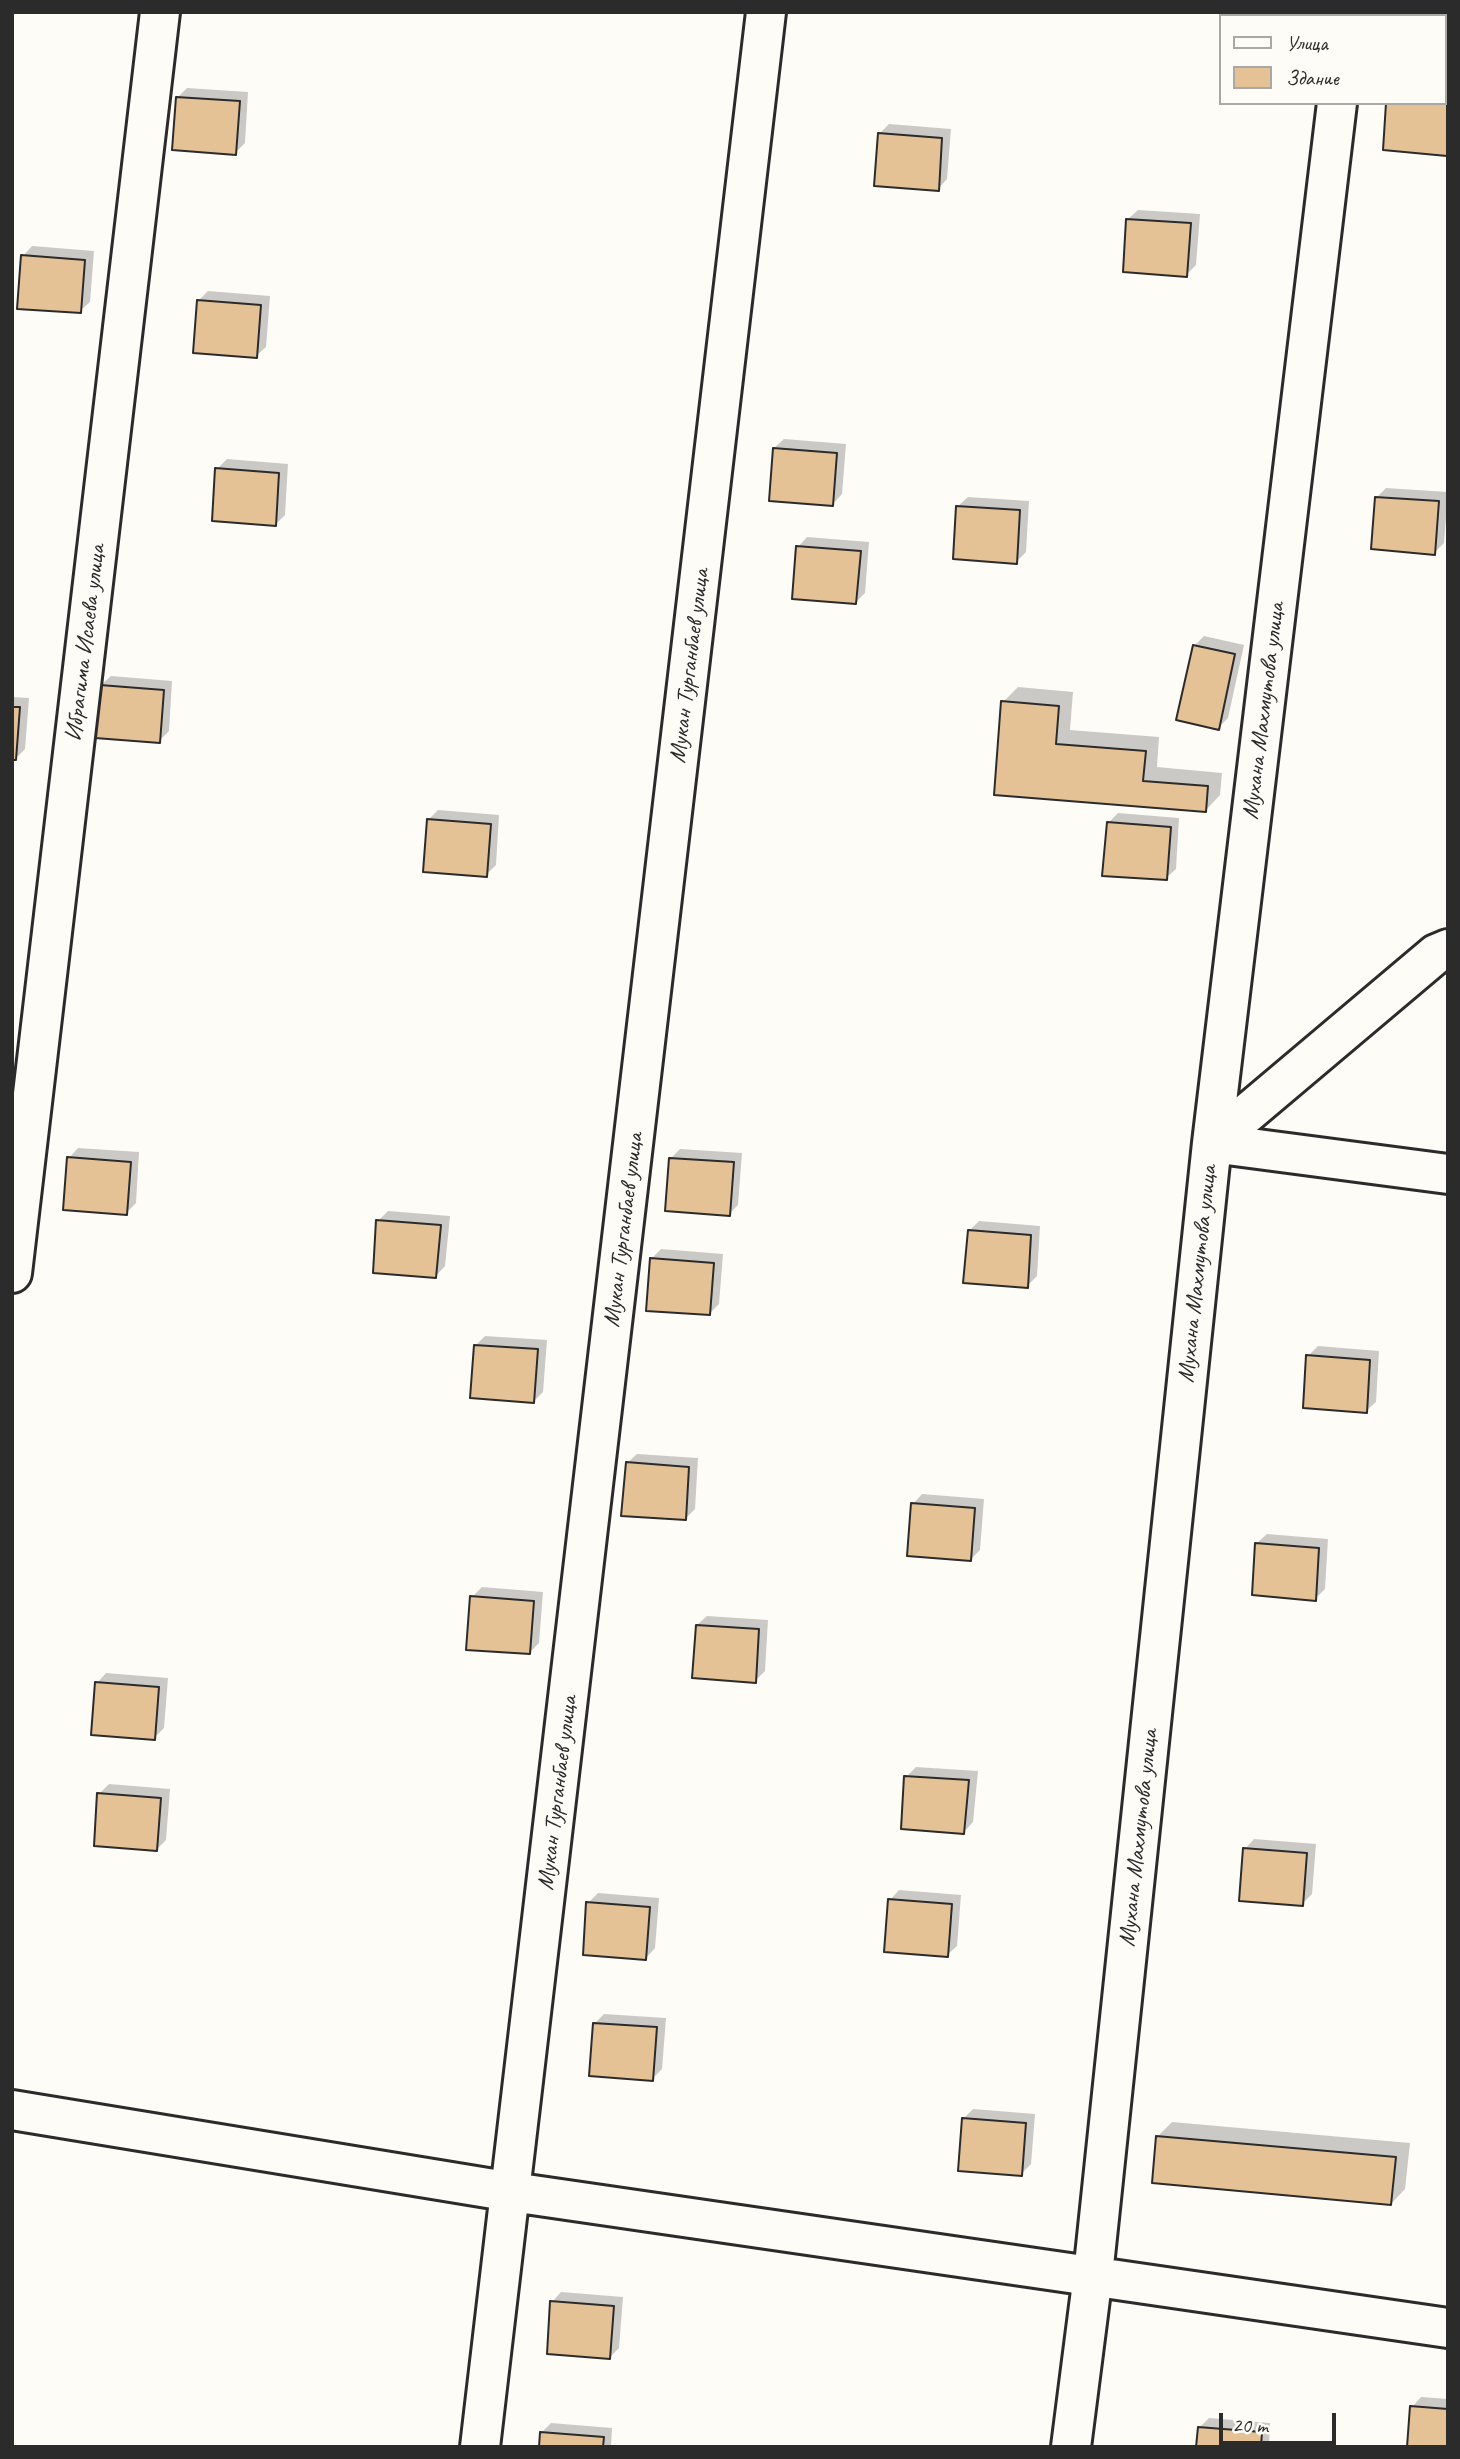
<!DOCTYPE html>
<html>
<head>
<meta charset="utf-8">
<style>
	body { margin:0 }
	#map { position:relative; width:1460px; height:2459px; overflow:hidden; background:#fdfcf7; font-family:Caveat,sans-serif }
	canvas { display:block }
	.frame { position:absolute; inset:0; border:14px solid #2b2b2b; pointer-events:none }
	.legend { position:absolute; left:1219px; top:14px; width:228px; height:91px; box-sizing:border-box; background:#fdfcf7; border:2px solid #a9a8a5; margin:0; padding:9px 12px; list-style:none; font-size:21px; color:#2b2b2b }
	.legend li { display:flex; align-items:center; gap:14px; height:35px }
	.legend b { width:35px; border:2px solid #a9a8a5 }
	.scale { position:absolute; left:1219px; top:2413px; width:117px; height:32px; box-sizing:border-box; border:4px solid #2b2b2b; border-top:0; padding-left:9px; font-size:21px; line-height:24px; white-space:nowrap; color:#2b2b2b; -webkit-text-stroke:5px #fdfcf7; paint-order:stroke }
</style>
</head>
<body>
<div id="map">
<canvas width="1460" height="2459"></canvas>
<div class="frame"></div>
<ul class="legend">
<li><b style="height:9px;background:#fdfcf7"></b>Улица</li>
<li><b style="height:19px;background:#e5c196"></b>Здание</li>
</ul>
<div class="scale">20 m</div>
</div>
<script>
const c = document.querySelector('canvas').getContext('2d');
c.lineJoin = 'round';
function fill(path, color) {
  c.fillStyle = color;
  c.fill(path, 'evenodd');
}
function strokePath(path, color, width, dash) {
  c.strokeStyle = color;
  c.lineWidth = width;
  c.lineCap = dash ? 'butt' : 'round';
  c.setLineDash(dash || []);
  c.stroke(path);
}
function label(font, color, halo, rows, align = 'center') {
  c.font = font + ' Caveat,sans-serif';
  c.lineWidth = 5;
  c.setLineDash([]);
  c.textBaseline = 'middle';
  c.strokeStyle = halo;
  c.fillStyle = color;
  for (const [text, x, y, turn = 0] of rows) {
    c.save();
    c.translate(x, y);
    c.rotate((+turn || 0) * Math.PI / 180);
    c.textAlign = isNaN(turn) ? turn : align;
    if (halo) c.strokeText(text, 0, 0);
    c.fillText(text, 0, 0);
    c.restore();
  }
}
fill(new Path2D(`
	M 187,88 L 248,92 L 245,143 L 235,153 L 178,97 Z
	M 1444,92 L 1448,92 L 1446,154 L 1444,103 Z
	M 889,124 L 951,129 L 947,179 L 938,189 L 880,133 Z
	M 1138,210 L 1200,214 L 1196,265 L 1186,275 L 1128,219 Z
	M 32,246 L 94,251 L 90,302 L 80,311 L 23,256 Z
	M 208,291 L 270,296 L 266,347 L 256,356 L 198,301 Z
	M 784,439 L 846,444 L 842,494 L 833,504 L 774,448 Z
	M 227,459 L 288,464 L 285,515 L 275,525 L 217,469 Z
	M 1386,488 L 1448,492 L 1444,543 L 1434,553 L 1377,497 Z
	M 968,497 L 1029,501 L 1026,552 L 1016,562 L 958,506 Z
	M 807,537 L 869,542 L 865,593 L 856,602 L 798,547 Z
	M 1204,636 L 1244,645 L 1228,718 L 1218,728 L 1194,646 Z
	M 111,676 L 172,681 L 169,731 L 159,741 L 101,685 Z
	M 1018,687 L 1073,692 L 1070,730 L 1159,737 L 1157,767 L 1222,773 L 1220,795 L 1206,810 L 996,794 L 1003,702 Z
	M 12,697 L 29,698 L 25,749 L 16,758 L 12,758 Z
	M 438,810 L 499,815 L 496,865 L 486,875 L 428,820 Z
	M 1118,813 L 1179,818 L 1176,869 L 1166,878 L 1108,823 Z
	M 78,1148 L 139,1152 L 136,1203 L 126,1213 L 69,1158 Z
	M 680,1149 L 742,1153 L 738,1205 L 729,1214 L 671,1158 Z
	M 388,1211 L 450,1216 L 445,1266 L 436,1276 L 378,1221 Z
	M 979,1221 L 1040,1226 L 1037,1276 L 1027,1286 L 969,1231 Z
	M 661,1249 L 723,1254 L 719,1304 L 709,1314 L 652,1258 Z
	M 485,1336 L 547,1340 L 543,1392 L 534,1401 L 475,1346 Z
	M 1318,1346 L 1379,1351 L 1376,1402 L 1366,1411 L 1308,1356 Z
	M 637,1454 L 698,1458 L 695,1509 L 685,1519 L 627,1463 Z
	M 922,1494 L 984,1499 L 980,1550 L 971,1559 L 913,1504 Z
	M 1267,1534 L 1328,1539 L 1325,1589 L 1315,1599 L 1257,1543 Z
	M 482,1587 L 543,1592 L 539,1643 L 530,1652 L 472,1597 Z
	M 707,1616 L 768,1620 L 765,1671 L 755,1681 L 697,1625 Z
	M 106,1673 L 168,1678 L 164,1728 L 154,1738 L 97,1683 Z
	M 916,1767 L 978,1771 L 973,1822 L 964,1832 L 906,1777 Z
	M 109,1784 L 170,1789 L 166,1840 L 157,1849 L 99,1794 Z
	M 1254,1839 L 1316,1844 L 1312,1894 L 1302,1904 L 1245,1849 Z
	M 899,1890 L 961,1895 L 957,1946 L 947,1955 L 890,1900 Z
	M 598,1893 L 659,1898 L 655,1948 L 646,1958 L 588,1903 Z
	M 604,2014 L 666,2018 L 662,2069 L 652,2079 L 594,2024 Z
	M 973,2109 L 1035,2114 L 1031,2164 L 1021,2174 L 963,2119 Z
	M 1172,2122 L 1410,2143 L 1405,2189 L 1391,2204 L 1158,2136 Z
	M 561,2292 L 623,2297 L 619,2348 L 610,2357 L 552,2302 Z
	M 1421,2397 L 1448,2399 L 1448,2447 L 1412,2407 Z
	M 1209,2418 L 1270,2423 L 1269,2447 L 1198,2447 L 1199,2428 Z
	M 551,2423 L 612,2428 L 611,2447 L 540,2447 L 541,2433 Z`), '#0003');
const building = new Path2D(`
	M 1396,12 L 1448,12 L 1448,38 L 1444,38 L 1444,16 L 1396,16 Z
	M 176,97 L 240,101 L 236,155 L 172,150 Z
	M 1448,102 L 1447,156 L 1383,150 L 1386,103 Z
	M 878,133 L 942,138 L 939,191 L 874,186 Z
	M 1126,219 L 1191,223 L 1187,277 L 1123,272 Z
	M 21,255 L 85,260 L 81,313 L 17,309 Z
	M 197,300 L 261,305 L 257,358 L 193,353 Z
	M 773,448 L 837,453 L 833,506 L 769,501 Z
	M 215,468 L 279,473 L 276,526 L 212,521 Z
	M 1375,497 L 1439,501 L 1435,555 L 1371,549 Z
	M 956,506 L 1020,510 L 1017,564 L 953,559 Z
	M 796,546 L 861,551 L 856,604 L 792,599 Z
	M 1193,645 L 1235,654 L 1219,730 L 1176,720 Z
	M 100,685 L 164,690 L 160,743 L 95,738 Z
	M 1001,701 L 1059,706 L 1056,744 L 1146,751 L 1143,781 L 1208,786 L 1206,812 L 994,795 Z
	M 12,707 L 20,707 L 16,760 L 12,760 Z
	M 427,819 L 491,824 L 487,877 L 423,872 Z
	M 1107,822 L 1171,827 L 1167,880 L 1102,876 Z
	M 67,1157 L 131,1162 L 127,1215 L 63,1210 Z
	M 669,1158 L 734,1162 L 730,1216 L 665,1211 Z
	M 376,1220 L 441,1225 L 436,1278 L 373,1273 Z
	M 968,1230 L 1031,1235 L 1028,1288 L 963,1283 Z
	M 650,1258 L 714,1263 L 710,1315 L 646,1311 Z
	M 474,1345 L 538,1349 L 534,1403 L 470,1398 Z
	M 1306,1355 L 1370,1360 L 1367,1413 L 1303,1408 Z
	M 626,1462 L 689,1467 L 686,1520 L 621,1516 Z
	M 911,1503 L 975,1508 L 971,1561 L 907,1556 Z
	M 1255,1543 L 1319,1548 L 1316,1601 L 1252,1595 Z
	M 470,1596 L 534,1601 L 530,1654 L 466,1650 Z
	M 696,1625 L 759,1629 L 756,1683 L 692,1678 Z
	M 95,1682 L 159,1687 L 155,1740 L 91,1735 Z
	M 904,1776 L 969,1780 L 964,1834 L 901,1829 Z
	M 97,1793 L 161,1798 L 157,1851 L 94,1846 Z
	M 1243,1848 L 1307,1853 L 1303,1906 L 1239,1901 Z
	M 888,1899 L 952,1904 L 948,1957 L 884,1952 Z
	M 586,1902 L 650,1907 L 646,1960 L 583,1955 Z
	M 593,2023 L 657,2027 L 653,2081 L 589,2076 Z
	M 962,2118 L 1026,2123 L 1022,2176 L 958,2171 Z
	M 1156,2136 L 1396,2157 L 1391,2205 L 1152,2183 Z
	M 550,2301 L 614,2306 L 610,2359 L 547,2354 Z
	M 1410,2406 L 1448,2409 L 1448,2447 L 1407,2447 Z
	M 1198,2427 L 1262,2432 L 1261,2447 L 1196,2447 Z
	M 540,2432 L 604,2437 L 603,2447 L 539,2447 Z`);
fill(building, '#e5c196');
strokePath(building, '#2b2b2b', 2);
const minor = new Path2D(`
	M 1341,16 L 1341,12
	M 1212,1143 L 1436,954 L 1448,949
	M 1212,1143 L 1448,1174
	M 12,1273 L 160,12
	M 12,2110 L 512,2192 L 1448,2328
	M 480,2447 L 766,12
	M 1071,2447 L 1093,2275 L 1212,1143 L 1337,103`);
strokePath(minor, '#2b2b2b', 44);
strokePath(minor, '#fdfcf7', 38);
label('24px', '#2b2b2b', '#fdfcf7', [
	["Ибрагима Исаева улица",86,643,-83],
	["Мукан Турганбаев улица",690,666,-83],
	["Мухана Махмутова улица",1264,711,-83],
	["Мукан Турганбаев улица",624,1230,-83],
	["Мухана Махмутова улица",1198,1274,-84],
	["Мукан Турганбаев улица",558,1793,-83],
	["Мухана Махмутова улица",1139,1838,-84]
]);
</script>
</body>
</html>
